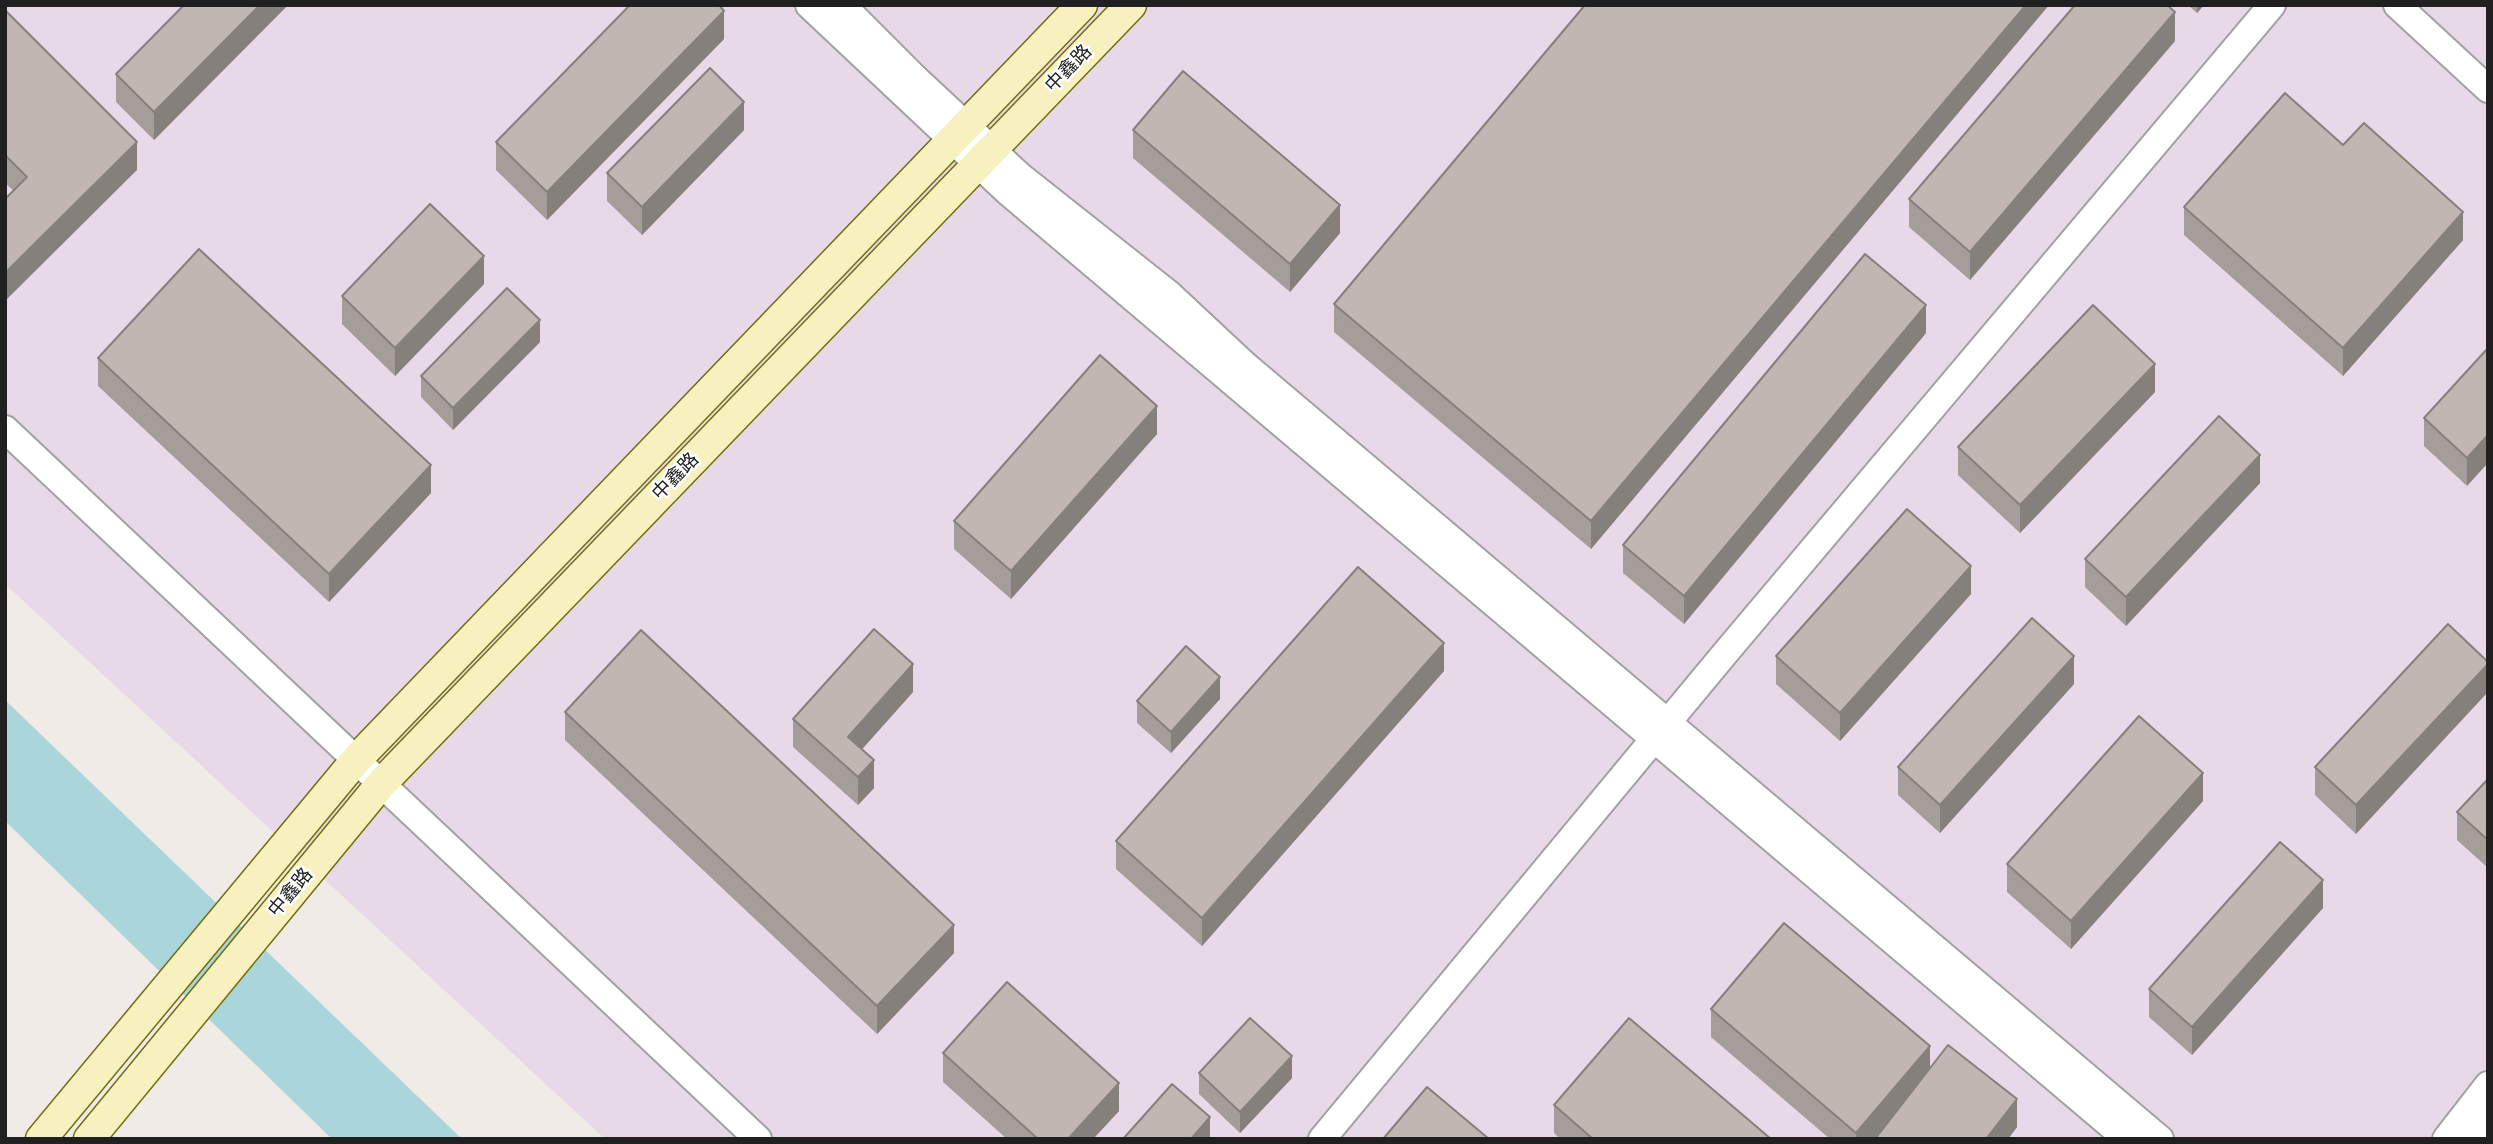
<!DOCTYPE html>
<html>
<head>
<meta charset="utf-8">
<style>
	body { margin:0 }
	#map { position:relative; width:2493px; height:1144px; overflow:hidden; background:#f0ebe7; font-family:"Archivo Narrow",sans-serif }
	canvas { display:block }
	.frame { position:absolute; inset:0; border:7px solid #202020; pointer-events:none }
</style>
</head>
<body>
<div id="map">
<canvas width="2493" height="1144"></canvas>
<div class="frame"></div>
</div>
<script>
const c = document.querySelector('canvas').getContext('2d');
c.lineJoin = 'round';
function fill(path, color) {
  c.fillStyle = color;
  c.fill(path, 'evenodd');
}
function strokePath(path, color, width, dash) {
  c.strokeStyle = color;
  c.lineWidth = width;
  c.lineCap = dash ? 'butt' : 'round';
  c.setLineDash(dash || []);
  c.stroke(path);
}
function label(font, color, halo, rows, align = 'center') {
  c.font = font + ' "Archivo Narrow","Noto Sans SC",sans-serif';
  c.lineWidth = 5;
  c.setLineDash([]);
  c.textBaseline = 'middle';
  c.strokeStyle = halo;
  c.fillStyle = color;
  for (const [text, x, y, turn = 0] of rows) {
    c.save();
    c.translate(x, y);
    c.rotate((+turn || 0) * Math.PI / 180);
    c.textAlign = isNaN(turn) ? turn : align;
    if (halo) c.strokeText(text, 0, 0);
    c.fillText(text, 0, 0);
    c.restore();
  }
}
fill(new Path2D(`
	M 5,5 L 2488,5 L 2488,1139 L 605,1139 L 5,584 Z`), '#e8d9e8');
fill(new Path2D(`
	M 5,700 L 462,1139 L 332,1139 L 5,821 Z`), '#aad6db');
const tertiary = new Path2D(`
	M 809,5 L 1008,192 L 2127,1139
	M 842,5 L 914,77 L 1020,176 L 1169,294 L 1245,365 L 2160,1139
	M 2397,5 L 2488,89
	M 5,429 L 758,1139
	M 1322,1139 L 1727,651 L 2272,5
	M 2446,1139 L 2488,1085
	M 2473,1139 L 2488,1120`);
const secondary = new Path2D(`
	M 41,1139 L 356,760 L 1082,5
	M 89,1139 L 381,784 L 1131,5`);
strokePath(tertiary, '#a1a1a1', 30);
strokePath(secondary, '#726f0b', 33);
strokePath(tertiary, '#fff', 26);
strokePath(secondary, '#f6f1be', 30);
fill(new Path2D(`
	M 184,5 L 288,5 L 154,140 L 116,102 L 116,74 Z
	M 2049,5 L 1591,549 L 1334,332 L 1334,304 Z
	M 2188,5 L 2204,5 L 2197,13 Z
	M 5,10 L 137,170 L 14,191 L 5,183 Z
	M 724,39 L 547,220 L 496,170 L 496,142 Z
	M 2175,41 L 1970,280 L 1909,227 L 1909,199 Z
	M 744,130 L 642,235 L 607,201 L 607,173 Z
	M 1133,130 L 1340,233 L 1290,292 L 1133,158 Z
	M 2343,145 L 2463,240 L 2343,376 L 2184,235 L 2184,207 Z
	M 484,284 L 395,376 L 342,324 L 342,296 Z
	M 1926,333 L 1684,624 L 1623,573 L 1623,545 Z
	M 540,342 L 453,430 L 421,397 L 421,376 Z
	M 2488,348 L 2467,486 L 2424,446 L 2424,418 Z
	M 98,358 L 431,493 L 329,602 L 98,386 Z
	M 2155,392 L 2020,533 L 1958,475 L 1958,447 Z
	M 1157,434 L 1011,599 L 954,549 L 954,521 Z
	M 2260,483 L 2126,626 L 2085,587 L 2085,559 Z
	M 1971,594 L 1840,741 L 1776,684 L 1776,656 Z
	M 2448,624 L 2356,834 L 2315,795 L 2315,767 Z
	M 1444,671 L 1202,946 L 1116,869 L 1116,841 Z
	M 2074,684 L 1940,833 L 1898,795 L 1898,767 Z
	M 913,692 L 862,749 L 874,788 L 858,805 L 793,747 L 793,719 Z
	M 1220,699 L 1171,753 L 1137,723 L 1137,701 Z
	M 565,712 L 954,953 L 877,1034 L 565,740 Z
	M 2488,779 L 2488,868 L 2457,840 L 2457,812 Z
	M 2203,801 L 2071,949 L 2007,892 L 2007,864 Z
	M 2323,908 L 2192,1055 L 2149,1017 L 2149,989 Z
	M 1711,1009 L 1930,1068 L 2017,1127 L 2008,1139 L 1830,1139 L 1711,1037 Z
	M 943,1053 L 1119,1111 L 1093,1139 L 1007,1139 L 943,1082 Z
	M 1199,1073 L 1292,1078 L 1240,1133 L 1199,1094 Z
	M 1554,1105 L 1771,1139 L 1560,1139 L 1554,1133 Z`), '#a59d9a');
fill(new Path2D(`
	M 260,5 L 288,5 L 154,140 L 154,112 Z
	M 2026,5 L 2049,5 L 1591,549 L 1591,521 Z
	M 2197,5 L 2204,5 L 2197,13 Z
	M 724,11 L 724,39 L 547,220 L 547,192 Z
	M 2175,12 L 2175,41 L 1970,280 L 1970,252 Z
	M 744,102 L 744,130 L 642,235 L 642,207 Z
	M 137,142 L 137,170 L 5,301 L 5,273 Z
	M 1340,205 L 1340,233 L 1290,292 L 1290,264 Z
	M 2463,212 L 2463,240 L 2343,376 L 2343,348 Z
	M 484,256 L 484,284 L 395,376 L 395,348 Z
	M 1926,305 L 1926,333 L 1684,624 L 1684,596 Z
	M 540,320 L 540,342 L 453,430 L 453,408 Z
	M 2155,364 L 2155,392 L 2020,533 L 2020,505 Z
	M 1157,406 L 1157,434 L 1011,599 L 1011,571 Z
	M 2488,435 L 2488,463 L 2467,486 L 2467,458 Z
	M 2260,455 L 2260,483 L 2126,626 L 2126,597 Z
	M 431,465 L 431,493 L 329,602 L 329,574 Z
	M 1971,566 L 1971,594 L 1840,741 L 1840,713 Z
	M 1444,643 L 1444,671 L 1202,946 L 1202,918 Z
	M 2074,656 L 2074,684 L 1940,833 L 1940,805 Z
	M 913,664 L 913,692 L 848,765 L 848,737 Z
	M 2488,664 L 2488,692 L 2356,834 L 2356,805 Z
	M 1220,677 L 1220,699 L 1171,753 L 1171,732 Z
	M 874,760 L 874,788 L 858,805 L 858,777 Z
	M 2203,773 L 2203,801 L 2071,949 L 2071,921 Z
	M 2323,880 L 2323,908 L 2192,1055 L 2192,1027 Z
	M 954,925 L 954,953 L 877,1034 L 877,1006 Z
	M 1930,1046 L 1930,1074 L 1875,1139 L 1856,1139 L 1856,1133 Z
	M 1292,1056 L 1292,1078 L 1240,1133 L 1240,1112 Z
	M 1119,1083 L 1119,1111 L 1093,1139 L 1068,1139 Z
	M 2017,1099 L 2017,1127 L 2008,1139 L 1986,1139 Z
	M 1210,1117 L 1210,1139 L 1191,1139 Z`), '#86807d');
const building = new Path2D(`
	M 184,5 L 260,5 L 154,112 L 116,74 Z
	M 630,5 L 719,5 L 724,11 L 547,192 L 496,142 Z
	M 1585,5 L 2026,5 L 1591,521 L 1334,304 Z
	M 2075,5 L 2167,5 L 2175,12 L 1970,252 L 1909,199 Z
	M 5,10 L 137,142 L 5,273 L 5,199 L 27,177 L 5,155 Z
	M 710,68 L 744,102 L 642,207 L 607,173 Z
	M 1183,71 L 1340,205 L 1290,264 L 1133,130 Z
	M 2285,93 L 2343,145 L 2364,123 L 2463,212 L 2343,348 L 2184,207 Z
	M 430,204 L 484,256 L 395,348 L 342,296 Z
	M 199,249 L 431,465 L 329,574 L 98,358 Z
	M 1865,254 L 1926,305 L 1684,596 L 1623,545 Z
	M 507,288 L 540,320 L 453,408 L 421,376 Z
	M 2093,305 L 2155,364 L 2020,505 L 1958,447 Z
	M 2488,348 L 2488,435 L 2467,458 L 2424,418 Z
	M 1100,355 L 1157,406 L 1011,571 L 954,521 Z
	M 2219,416 L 2260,455 L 2126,597 L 2085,559 Z
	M 1907,509 L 1971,566 L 1840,713 L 1776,656 Z
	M 1358,567 L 1444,643 L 1202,918 L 1116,841 Z
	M 2032,618 L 2074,656 L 1940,805 L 1898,767 Z
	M 2448,624 L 2488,662 L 2488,664 L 2356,805 L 2315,767 Z
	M 874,629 L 913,664 L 848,737 L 874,760 L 858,777 L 793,719 Z
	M 641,630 L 954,925 L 877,1006 L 565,712 Z
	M 1186,646 L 1220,677 L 1171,732 L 1137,701 Z
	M 2139,716 L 2203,773 L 2071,921 L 2007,864 Z
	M 2488,779 L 2488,840 L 2457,812 Z
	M 2280,842 L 2323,880 L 2192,1027 L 2149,989 Z
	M 1784,923 L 1930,1046 L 1856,1133 L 1711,1009 Z
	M 1007,982 L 1119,1083 L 1068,1139 L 1038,1139 L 943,1053 Z
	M 1250,1018 L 1292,1056 L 1240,1112 L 1199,1073 Z
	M 1629,1018 L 1771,1139 L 1593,1139 L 1554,1105 Z
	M 1948,1045 L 2017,1099 L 1986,1139 L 1875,1139 Z
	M 1172,1084 L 1210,1117 L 1191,1139 L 1123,1139 Z
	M 1427,1087 L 1489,1139 L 1383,1139 Z`);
fill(building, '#c0b7b3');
strokePath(building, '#86807d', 2);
label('19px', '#202020', '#fff', [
	["中鑫路",1069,69,-46],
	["中鑫路",676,477,-46],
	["中鑫路",291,893,-50]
]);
</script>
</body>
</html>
